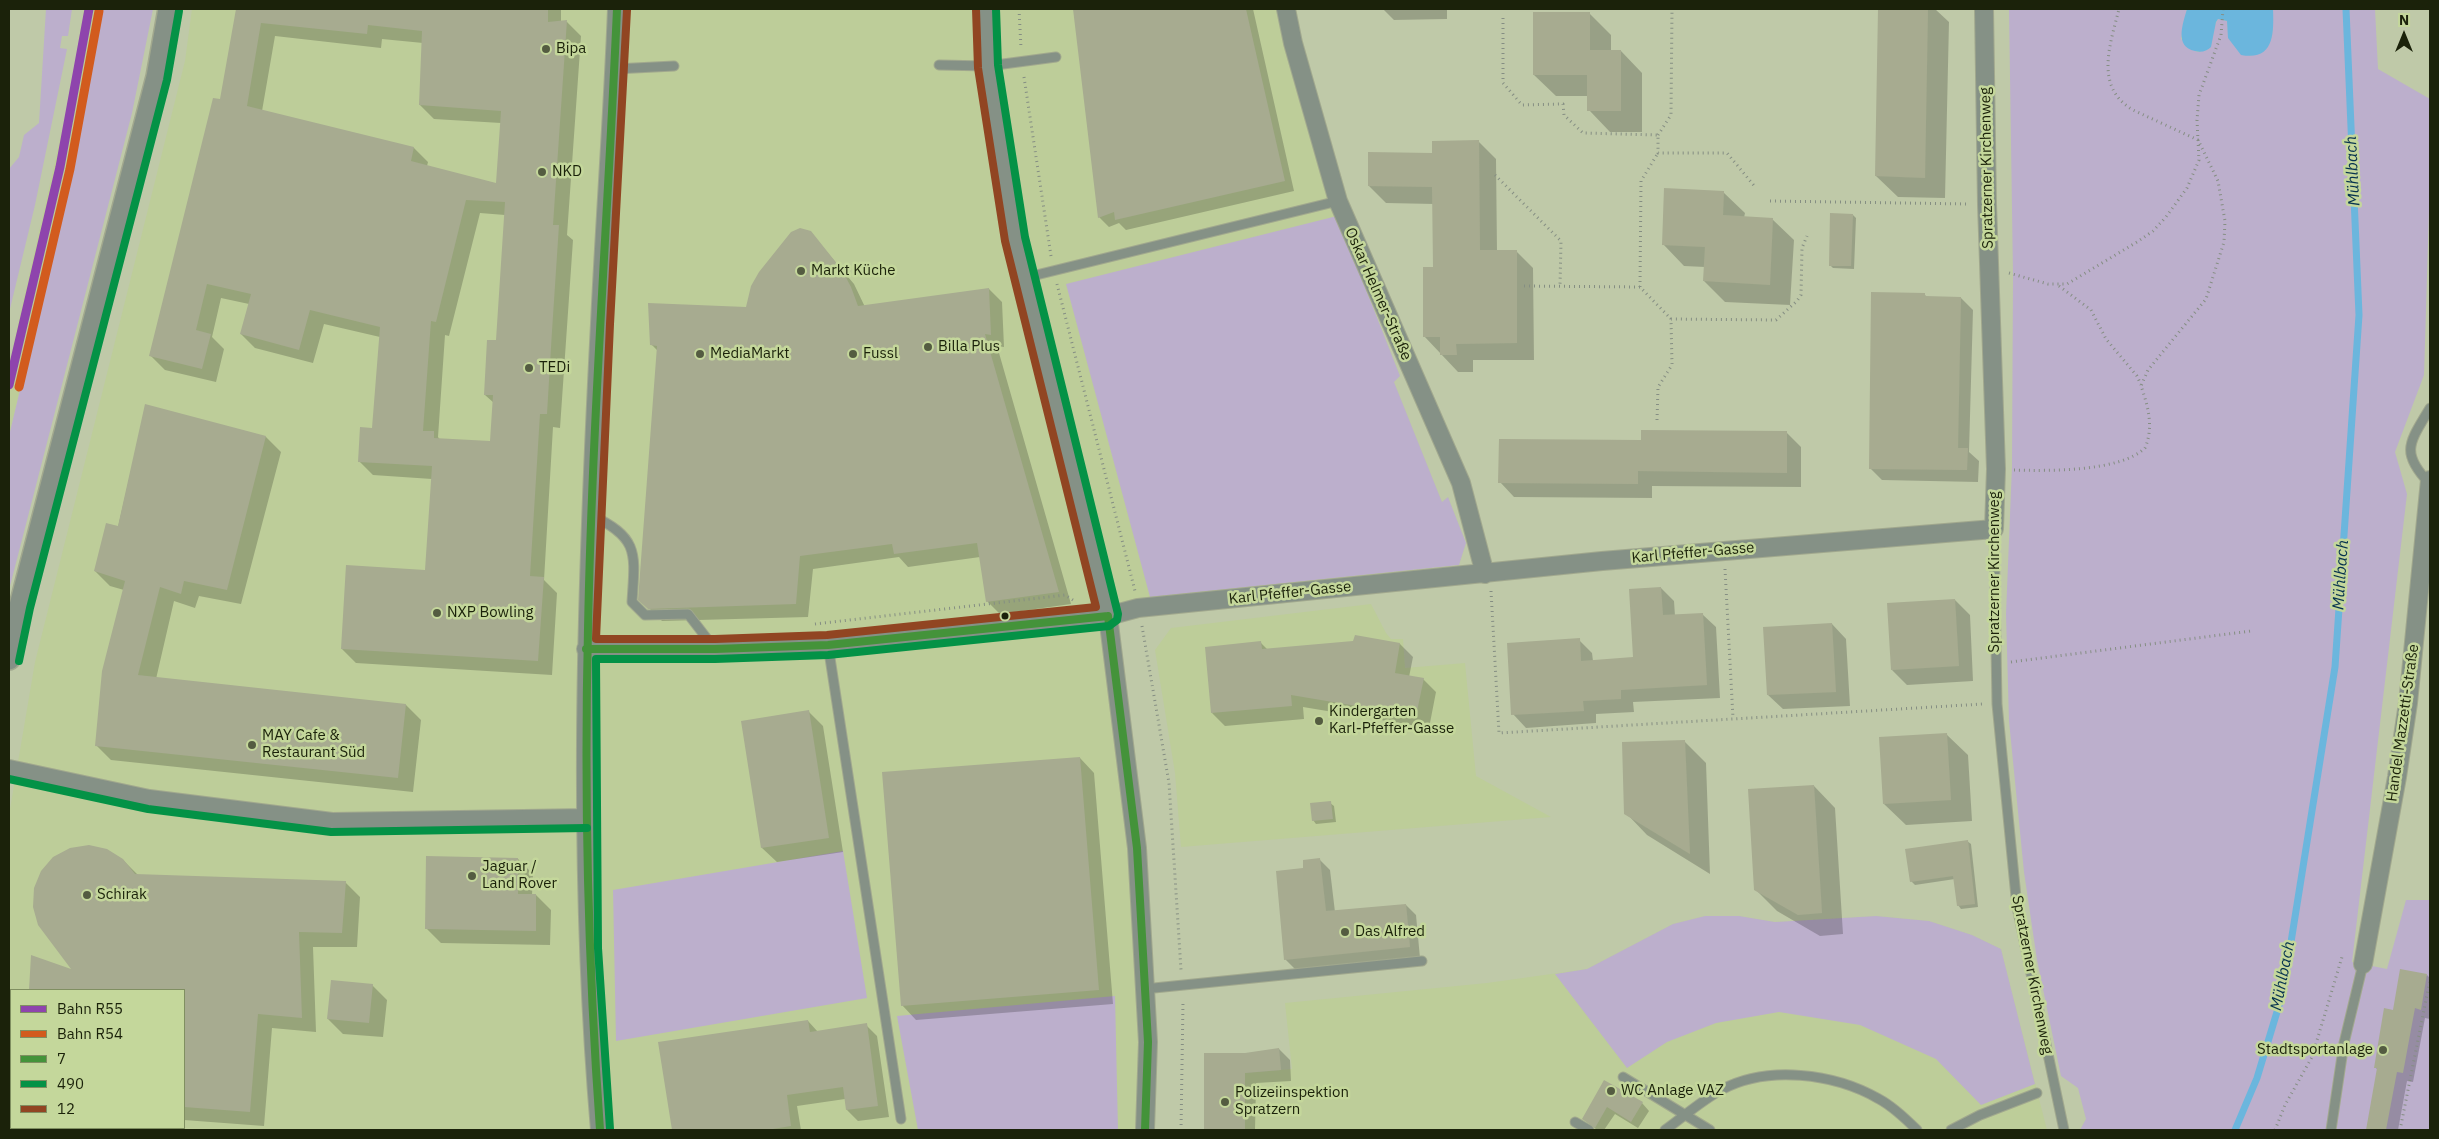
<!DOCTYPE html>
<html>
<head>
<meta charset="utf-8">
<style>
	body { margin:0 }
	#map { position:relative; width:2439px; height:1139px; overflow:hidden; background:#bfc9a8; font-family:"IBM Plex Sans",sans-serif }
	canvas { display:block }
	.frame { position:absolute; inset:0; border:10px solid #1b220a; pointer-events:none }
	.legend { position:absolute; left:10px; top:989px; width:175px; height:140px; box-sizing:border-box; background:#c4d79b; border:1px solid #808f61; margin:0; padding:6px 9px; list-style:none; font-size:15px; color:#1b220a }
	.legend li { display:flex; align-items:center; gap:10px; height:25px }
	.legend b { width:25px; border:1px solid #808f61 }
	.north { position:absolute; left:2379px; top:10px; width:50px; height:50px; -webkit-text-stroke:4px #c4d79b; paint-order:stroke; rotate:0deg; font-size:14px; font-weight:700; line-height:20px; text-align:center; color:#1b220a }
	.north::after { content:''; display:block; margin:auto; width:18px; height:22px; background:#1b220a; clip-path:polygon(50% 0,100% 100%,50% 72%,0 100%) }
</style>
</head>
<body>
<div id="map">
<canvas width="2439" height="1139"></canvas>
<div class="frame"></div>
<ul class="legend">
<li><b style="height:6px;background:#8e44ad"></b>Bahn R55</li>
<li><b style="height:6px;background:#d25b1e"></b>Bahn R54</li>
<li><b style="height:6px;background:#44933a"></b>7</li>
<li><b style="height:6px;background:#049246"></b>490</li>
<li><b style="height:6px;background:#914522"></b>12</li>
</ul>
<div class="north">N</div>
</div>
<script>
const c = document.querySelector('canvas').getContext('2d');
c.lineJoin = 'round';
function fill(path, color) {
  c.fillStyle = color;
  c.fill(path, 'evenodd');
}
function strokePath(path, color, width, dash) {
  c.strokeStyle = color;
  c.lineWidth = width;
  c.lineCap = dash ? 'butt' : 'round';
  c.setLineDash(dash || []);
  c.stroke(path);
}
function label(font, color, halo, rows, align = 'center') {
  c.font = font + ' "IBM Plex Sans",sans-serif';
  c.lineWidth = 5;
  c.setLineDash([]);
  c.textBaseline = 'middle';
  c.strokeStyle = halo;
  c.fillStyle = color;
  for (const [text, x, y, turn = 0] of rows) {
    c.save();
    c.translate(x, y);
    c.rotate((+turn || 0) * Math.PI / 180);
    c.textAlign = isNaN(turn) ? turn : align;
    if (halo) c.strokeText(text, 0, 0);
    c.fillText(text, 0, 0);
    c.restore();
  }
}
fill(new Path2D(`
	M 84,9 L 103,9 L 101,21 L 66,197 L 9,436 L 9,364 L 68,104 Z
	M 192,9 L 1281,9 L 1337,216 L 1400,376 L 1394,382 L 1442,502 L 1448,497 L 1466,543 L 1459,565 L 1150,597 L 1102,612 L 1131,842 L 1144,1042 L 1141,1130 L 9,1130 L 9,815 L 35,662 L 185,61 ZM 11,990 L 184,990 L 184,1128 L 11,1128 Z
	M 1371,604 L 1386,633 L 1391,639 L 1403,639 L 1405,668 L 1465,663 L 1476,776 L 1551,817 L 1181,847 L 1175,773 L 1155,650 L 1171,628 Z
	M 1705,916 L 1739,916 L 1775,922 L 1876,916 L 1929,921 L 1972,935 L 2001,949 L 2047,1130 L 1245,1130 L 1245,1073 L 1292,1069 L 1285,1003 L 1487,983 L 1587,969 L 1673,924 Z`), '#bdcd99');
fill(new Path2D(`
	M 46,9 L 72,9 L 68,36 L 62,36 L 60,48 L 67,49 L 35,205 L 9,313 L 9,169 L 19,157 L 24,135 L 39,123 Z
	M 103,9 L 153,9 L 132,113 L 9,590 L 9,436 L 66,197 Z
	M 2009,9 L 2187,9 L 2181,39 L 2197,52 L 2207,50 C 2215,39 2212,27 2218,19 L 2227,21 L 2228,31 L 2250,56 L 2272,36 L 2273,9 L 2375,9 L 2378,69 L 2430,99 L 2430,177 L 2424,375 L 2395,452 L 2407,494 L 2352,962 L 2387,969 L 2406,900 L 2430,900 L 2430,1130 L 2080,1130 L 2086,1119 L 2078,1088 L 2061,1076 L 2037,960 L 2024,872 L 2009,721 L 2006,614 L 2012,466 L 2013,275 Z
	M 1337,216 L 1400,376 L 1394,382 L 1442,502 L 1448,497 L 1466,543 L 1459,565 L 1150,597 L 1066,284 Z
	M 843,851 L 867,998 L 616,1041 L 613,890 Z
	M 1705,916 L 1739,916 L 1775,922 L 1876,916 L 1929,921 L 1972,935 L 2001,949 L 2035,1084 L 1981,1105 L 1936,1059 L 1860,1025 L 1779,1012 L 1716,1023 L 1667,1042 L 1627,1068 L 1555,974 L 1587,969 L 1673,924 Z
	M 1115,996 L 1118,1130 L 918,1130 L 897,1016 Z`), '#bcafcc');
fill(new Path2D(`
	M 2187,9 L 2273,9 C 2274,34 2274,61 2241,55 L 2228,38 L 2227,21 L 2218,19 L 2216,22 L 2211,47 C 2207,51 2201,53 2195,51 C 2174,47 2183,23 2187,9 Z`), '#6bb6dd');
fill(new Path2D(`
	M 237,9 L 561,9 L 561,22 L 567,22 L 581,36 L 567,235 L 573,240 L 560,428 L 553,427 L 544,580 L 557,593 L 552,675 L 356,663 L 342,649 L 427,571 L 432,479 L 373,475 L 359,461 L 373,429 L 380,337 L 324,324 L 313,363 L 255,348 L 241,334 L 249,304 L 221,298 L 212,337 L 224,349 L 216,382 L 165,370 L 151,356 L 221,101 ZM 275,36 L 381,48 L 382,39 L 423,43 L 420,105 L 434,119 L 501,123 L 497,184 L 427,166 L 428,162 L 414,148 L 262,111 ZM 480,213 L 505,215 L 497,342 L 485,395 L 494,403 L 491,443 L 440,440 L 438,437 L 445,335 L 449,336 Z
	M 1074,9 L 1253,9 L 1294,191 L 1126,230 L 1119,223 L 1109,227 L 1099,217 Z
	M 1383,9 L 1447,9 L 1447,19 L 1394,20 Z
	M 1879,9 L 1935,9 L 1949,22 L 1945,198 L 1898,197 L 1876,176 Z
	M 1590,14 L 1611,35 L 1611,51 L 1621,51 L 1642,73 L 1642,132 L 1610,132 L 1589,110 L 1589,96 L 1556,96 L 1534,75 Z
	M 1479,142 L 1496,159 L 1497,251 L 1516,251 L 1533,268 L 1534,360 L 1473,360 L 1473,372 L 1458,372 L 1424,336 L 1434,268 L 1434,204 L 1386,203 L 1369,186 L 1433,154 Z
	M 1723,192 L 1745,213 L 1744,218 L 1772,219 L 1794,240 L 1790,305 L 1725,302 L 1704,281 L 1705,267 L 1684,266 L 1663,244 Z
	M 1853,215 L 1856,218 L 1854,269 L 1833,268 L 1830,265 Z
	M 810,232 L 854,284 L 865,307 L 989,289 L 1002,302 L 1004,347 L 997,346 L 1071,604 L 1000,614 L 987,601 L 980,557 L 908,567 L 899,557 L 813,569 L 808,617 L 662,621 L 640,599 L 658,351 L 651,344 L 747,309 Z
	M 1924,294 L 1927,297 L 1961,298 L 1973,310 L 1969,452 L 1979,461 L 1978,482 L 1882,480 L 1870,468 Z
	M 146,406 L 266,437 L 281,452 L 241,604 L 199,596 L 195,608 L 174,601 L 156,679 L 406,705 L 421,720 L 413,792 L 111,760 L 96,745 L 124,590 L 110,586 L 95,571 L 118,527 Z
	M 1786,432 L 1801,447 L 1801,487 L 1652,486 L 1652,498 L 1514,497 L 1500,482 L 1642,441 Z
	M 1661,588 L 1674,601 L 1675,616 L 1702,614 L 1716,627 L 1720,698 L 1633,702 L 1634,712 L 1596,714 L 1596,723 L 1526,728 L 1513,714 L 1579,640 L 1592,653 L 1593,661 L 1634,659 Z
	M 1955,600 L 1970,615 L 1973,681 L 1907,685 L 1892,670 Z
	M 1832,624 L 1846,639 L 1850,706 L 1783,709 L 1768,695 Z
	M 1261,643 L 1268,650 L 1400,644 L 1413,657 L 1409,677 L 1423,679 L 1436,692 L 1429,728 L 1303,707 L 1304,719 L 1225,726 L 1212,713 Z
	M 808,711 L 823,726 L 843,852 L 777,862 L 762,848 Z
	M 1946,734 L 1968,755 L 1972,821 L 1906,825 L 1884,804 Z
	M 1684,741 L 1706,763 L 1710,874 L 1647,835 L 1626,813 Z
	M 1080,758 L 1094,773 L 1113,1004 L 916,1020 L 902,1005 Z
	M 1814,786 L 1835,808 L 1843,934 L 1820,936 L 1777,911 L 1755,889 Z
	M 1330,803 L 1334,806 L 1336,822 L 1316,824 L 1313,820 Z
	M 1967,841 L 1971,844 L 1978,907 L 1961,909 L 1958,905 L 1955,879 L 1915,885 L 1911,881 Z
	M 518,859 L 533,874 L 532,895 L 536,895 L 551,910 L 550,945 L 441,943 L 427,929 Z
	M 123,860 L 138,875 L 345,882 L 360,897 L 357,947 L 313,947 L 316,1032 L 272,1028 L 264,1126 L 184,1120 L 184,990 L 30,990 L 32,957 L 74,972 Z
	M 1320,860 L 1330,870 L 1335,912 L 1406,905 L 1416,915 L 1420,958 L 1296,970 L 1285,959 L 1305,870 Z
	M 2427,975 L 2430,978 L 2430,1019 L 2425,1018 L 2413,1082 L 2407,1081 L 2398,1130 L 2369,1130 L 2367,1129 L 2378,1070 L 2375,1067 L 2394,1011 Z
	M 372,985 L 387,1000 L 383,1037 L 343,1034 L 328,1019 Z
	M 808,1021 L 818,1032 L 866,1025 L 877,1036 L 889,1117 L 858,1121 L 847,1110 L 845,1099 L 797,1106 L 801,1130 L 673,1130 L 659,1043 Z
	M 1279,1049 L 1290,1060 L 1291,1081 L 1256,1083 L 1255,1130 L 1205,1130 L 1206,1054 L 1246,1054 Z
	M 1605,1082 L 1642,1103 L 1649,1111 L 1638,1128 L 1615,1114 L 1604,1130 L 1597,1130 L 1584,1119 Z
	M 33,1128 L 116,1128 L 116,1130 L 35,1130 Z`), '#0003');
strokePath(new Path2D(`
	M 2235,1130 L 2257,1078 L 2283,992 L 2335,667 L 2359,315 L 2346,9`), '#6bb6dd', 7);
fill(new Path2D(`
	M 236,9 L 548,9 L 548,22 L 567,20 L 553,225 L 559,225 L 552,331 L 547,414 L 540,414 L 530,576 L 544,577 L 538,661 L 341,649 L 346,565 L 425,570 L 432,466 L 358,462 L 360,427 L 372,428 L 380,327 L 310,310 L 299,350 L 240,334 L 251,294 L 207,284 L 196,330 L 211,334 L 202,369 L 149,356 L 213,98 L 220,99 ZM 261,23 L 367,34 L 368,25 L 422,31 L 419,105 L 501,111 L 496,183 L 411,161 L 414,147 L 247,106 ZM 466,200 L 505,202 L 496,340 L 487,340 L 484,395 L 493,395 L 490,441 L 434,438 L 434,431 L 423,431 L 431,321 L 436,322 Z
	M 1073,9 L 1246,9 L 1285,181 L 1115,220 L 1114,212 L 1098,218 Z
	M 1878,9 L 1928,9 L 1925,178 L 1875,176 Z
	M 1533,12 L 1590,12 L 1590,50 L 1621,50 L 1621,111 L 1587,111 L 1587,75 L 1533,75 Z
	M 1479,140 L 1480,250 L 1517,250 L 1517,343 L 1456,344 L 1457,355 L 1440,355 L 1440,337 L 1423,337 L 1423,267 L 1433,267 L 1432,187 L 1368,186 L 1368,152 L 1432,153 L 1432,141 Z
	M 1664,188 L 1724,191 L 1723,215 L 1773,218 L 1770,285 L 1703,281 L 1705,247 L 1662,245 Z
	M 1830,213 L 1853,214 L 1851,266 L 1829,266 Z
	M 800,228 L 811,231 L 842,270 L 851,287 L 858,306 L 989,288 L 991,335 L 985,334 L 1059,592 L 986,602 L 977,543 L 894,554 L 892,544 L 800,556 L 796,604 L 648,609 L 638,600 L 657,346 L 650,345 L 648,303 L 746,307 L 751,286 L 759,272 L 791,232 Z
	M 1871,292 L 1925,293 L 1925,296 L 1961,297 L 1958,448 L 1968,448 L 1967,470 L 1869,469 Z
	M 145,404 L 266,436 L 227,590 L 184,581 L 181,594 L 160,587 L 138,675 L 406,704 L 398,778 L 95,746 L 102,671 L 125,581 L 94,571 L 106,523 L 118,526 Z
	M 1641,430 L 1787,431 L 1787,473 L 1638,471 L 1638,484 L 1498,483 L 1499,439 L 1641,440 Z
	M 1661,587 L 1663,615 L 1703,613 L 1707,685 L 1621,690 L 1621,699 L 1583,701 L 1584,711 L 1511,715 L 1507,643 L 1580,638 L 1581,661 L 1633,657 L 1629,589 Z
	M 1955,599 L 1959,666 L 1891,670 L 1887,603 Z
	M 1832,623 L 1836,692 L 1767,695 L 1763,627 Z
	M 1355,635 L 1400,643 L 1395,673 L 1424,678 L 1416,716 L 1291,695 L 1292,706 L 1211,713 L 1205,647 L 1261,641 L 1262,649 L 1353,641 Z
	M 809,710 L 829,838 L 761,848 L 741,721 Z
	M 1947,733 L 1951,800 L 1883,804 L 1879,737 Z
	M 1685,740 L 1690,854 L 1624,814 L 1622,742 Z
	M 1080,757 L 1099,990 L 901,1006 L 882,772 Z
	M 1814,785 L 1822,913 L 1798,915 L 1754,890 L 1748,789 Z
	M 1331,801 L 1333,819 L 1312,821 L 1310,803 Z
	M 1968,840 L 1975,904 L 1957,906 L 1953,876 L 1910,882 L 1905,849 Z
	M 89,845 L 107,849 L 123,859 L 135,874 L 346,881 L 342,933 L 299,932 L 302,1018 L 258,1014 L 250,1112 L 184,1107 L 184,990 L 29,990 L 31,955 L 71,969 L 38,925 L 33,907 L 34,888 L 41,871 L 53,857 L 70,848 Z
	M 426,856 L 518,858 L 518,894 L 536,894 L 536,931 L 425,929 Z
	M 1320,858 L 1326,911 L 1406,904 L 1410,947 L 1284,960 L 1276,871 L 1303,868 L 1303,860 Z
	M 2400,969 L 2427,974 L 2421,1010 L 2415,1008 L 2403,1073 L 2397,1072 L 2386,1130 L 2366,1130 L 2377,1068 L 2374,1068 L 2384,1008 L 2393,1010 Z
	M 331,980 L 373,984 L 369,1023 L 327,1019 Z
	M 808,1020 L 810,1032 L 867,1023 L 878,1106 L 846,1110 L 843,1087 L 787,1095 L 791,1126 L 767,1130 L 672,1130 L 658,1042 Z
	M 1279,1048 L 1281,1070 L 1245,1073 L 1245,1130 L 1204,1130 L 1204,1053 L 1245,1053 Z
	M 1604,1080 L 1643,1102 L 1631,1122 L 1607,1107 L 1595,1128 L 1582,1119 Z`), '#a7ab90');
const service = new Path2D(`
	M 939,65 L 988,66 L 1056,57
	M 615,69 L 674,66
	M 1024,278 L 1338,201
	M 2430,484 C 2399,452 2410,442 2430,408
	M 591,515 C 640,538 635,554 632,602 L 645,615 L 688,614 L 715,649
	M 1994,529 L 1997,704 L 2017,907 L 2064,1130
	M 828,645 L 901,1119
	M 1144,989 L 1422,961
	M 1623,1077 L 1710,1130
	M 1575,1122 L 1589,1130
	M 1665,1130 C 1683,1117 1701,1101 1721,1090 C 1767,1065 1834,1073 1879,1099 C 1892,1106 1906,1119 1917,1130
	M 1951,1130 L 1980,1115 L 2037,1093
	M 2331,1130 L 2344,1043 L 2363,964`);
const minor = new Path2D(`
	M 986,9 L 988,66 L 1015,239 L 1108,616 L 1137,848 L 1148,1042 L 1145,1130
	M 1286,9 L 1293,43 L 1338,201 L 1461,483 L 1485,574
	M 586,649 L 715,649 L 828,645 L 1108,616 L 1138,608 L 1602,561 L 1994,529 L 1996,469 L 1987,204 L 1984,9
	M 9,769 L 149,799 L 332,822 L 587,818
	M 2363,964 L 2397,777 L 2408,703 L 2430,480
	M 600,1130 C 577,862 586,592 600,324 C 605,219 613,114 617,9`);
const tertiary = new Path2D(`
	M 9,659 L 20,606 L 157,77 L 169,9`);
strokePath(service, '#a1a88e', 11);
strokePath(minor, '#a1a88e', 20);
strokePath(tertiary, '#a1a88e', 24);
strokePath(new Path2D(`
	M 1019,9 L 1021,48
	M 1503,18 L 1503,83 L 1522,105 L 1563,104 L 1564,115 L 1583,133 L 1658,135 L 1658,153 L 1727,153 L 1756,188
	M 1024,77 L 1051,256
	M 1658,135 L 1671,115 L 1672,9
	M 1495,175 L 1561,241 L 1560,286
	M 1770,201 L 1969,204
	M 2009,273 L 2048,284 L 2067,284 L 2137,242 L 2153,231 L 2166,217 L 2187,188 L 2199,160 L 2197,120 L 2199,95 L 2221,35 L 2223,9
	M 1057,284 L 1135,591
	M 1524,286 L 1640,287 L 1671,319
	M 2059,286 L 2091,310 L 2106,339 L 2137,376 L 2141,385
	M 1640,287 L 1641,181 L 1658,153
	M 1657,420 L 1658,387 L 1672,365 L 1671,319 L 1776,320 L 1797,301 L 1801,295 L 1802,248 L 1807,236
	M 2014,470 C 2048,471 2120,472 2145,448 C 2154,427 2148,406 2141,386 L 2148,370 L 2206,299 L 2224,242 L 2225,221 L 2218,181 L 2198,140 L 2133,110 C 2094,87 2110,45 2119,9
	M 1725,569 L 1733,718
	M 1491,591 L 1499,733 L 1983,704
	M 815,624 L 1065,595 L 1073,600
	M 1142,626 L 1169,783 L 1181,970
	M 2011,662 L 2251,631
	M 1181,1130 L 1183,1001
	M 2275,1130 L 2285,1105 L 2312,1057 L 2342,957
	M 2400,1130 L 2430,980`), '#858e83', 3, [1, 4]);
strokePath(service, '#859186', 9);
strokePath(minor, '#859186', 18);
strokePath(tertiary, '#859186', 21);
strokePath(new Path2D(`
	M 1108,616 L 1137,848 L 1148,1042 L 1145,1130
	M 586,649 L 715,649 L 828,645 L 1108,616
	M 600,1130 C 588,963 584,796 588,629 C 592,422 608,216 617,9`), '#44933a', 8);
strokePath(new Path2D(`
	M 19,661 L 30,608 L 167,80 L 179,11
	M 9,779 L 148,809 L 331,832 L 587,828
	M 610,1129 L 598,948 L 596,659 L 715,659 L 828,655 L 1109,626 L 1117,620 L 1118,614 L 1025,237 L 998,65 L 996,9`), '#049246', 8);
strokePath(new Path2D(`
	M 627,10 L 610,324 L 596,639 L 715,639 L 827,635 L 1096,607 L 1005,241 L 978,68 L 976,9`), '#914522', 8);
strokePath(new Path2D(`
	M 9,385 L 60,167 L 89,9`), '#8e44ad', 9);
strokePath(new Path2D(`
	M 19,387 L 70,169 L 99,11`), '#d25b1e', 9);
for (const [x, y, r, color] of [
	[546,49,5,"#545c41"],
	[542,172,5,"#545c41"],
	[801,271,5,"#545c41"],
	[928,347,5,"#545c41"],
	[700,354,5,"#545c41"],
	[853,354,5,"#545c41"],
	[529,368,5,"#545c41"],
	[437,613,5,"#545c41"],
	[1005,616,4.5,"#1b220a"],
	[1319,721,5,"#545c41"],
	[252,745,5,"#545c41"],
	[472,876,5,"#545c41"],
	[87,895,5,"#545c41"],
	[1345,932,5,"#545c41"],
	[2383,1050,5,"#545c41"],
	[1611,1091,5,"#545c41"],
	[1225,1102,5,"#545c41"]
]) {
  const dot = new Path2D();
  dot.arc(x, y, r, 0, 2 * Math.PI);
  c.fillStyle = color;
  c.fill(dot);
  strokePath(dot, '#c4d79b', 2);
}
label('15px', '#1b220a', '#c4d79b', [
	["Bipa",556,49],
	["NKD",552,172],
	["Markt Küche",811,271],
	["Billa Plus",938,347],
	["MediaMarkt",710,354],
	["Fussl",863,354],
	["TEDi",539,368],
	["NXP Bowling",447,613],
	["Kindergarten",1329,712],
	["Karl-Pfeffer-Gasse",1329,729],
	["MAY Cafe &",262,736],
	["Restaurant Süd",262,753],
	["Jaguar /",482,867],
	["Land Rover",482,884],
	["Schirak",97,895],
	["Das Alfred",1355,932],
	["Stadtsportanlage",2373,1050,"right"],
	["WC Anlage VAZ",1621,1091],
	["Polizeiinspektion",1235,1093],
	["Spratzern",1235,1110]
], 'left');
label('15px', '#1b220a', '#c4d79b', [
	["Spratzerner Kirchenweg",1987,168,-91],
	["Oskar Helmer-Straße",1378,294,66],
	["Karl Pfeffer-Gasse",1693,553,-5],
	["Spratzerner Kirchenweg",1995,572,-90],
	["Karl Pfeffer-Gasse",1290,593,-6],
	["Handel Mazzetti-Straße",2403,723,-82],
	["Spratzerner Kirchenweg",2032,975,79]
]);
label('italic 16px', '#07334f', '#c4d79b', [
	["Mühlbach",2353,171,-93],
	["Mühlbach",2341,575,-86],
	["Mühlbach",2283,976,-79]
]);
</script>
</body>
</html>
